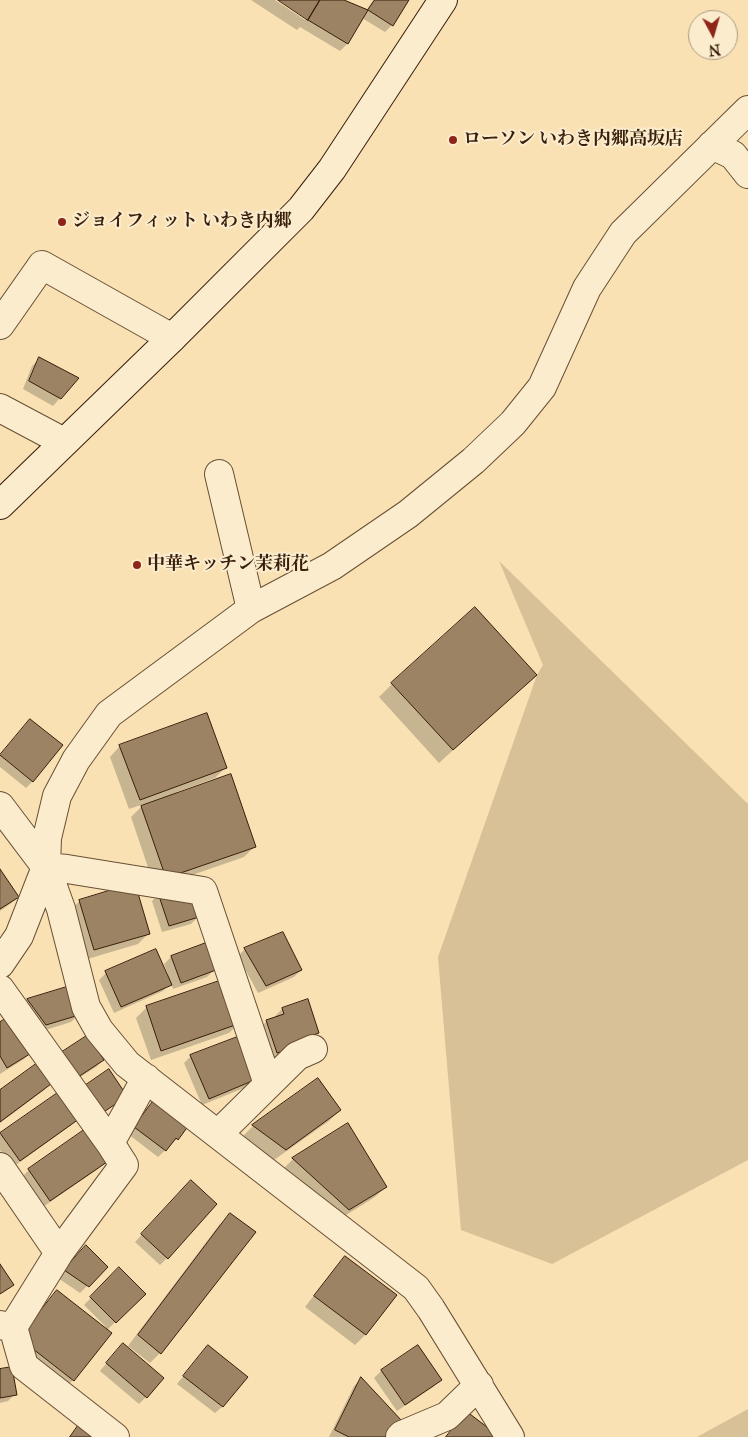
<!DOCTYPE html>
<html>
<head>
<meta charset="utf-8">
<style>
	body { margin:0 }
	#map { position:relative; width:748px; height:1437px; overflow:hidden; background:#f9e1b4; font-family:"IM FELL Great Primer",serif }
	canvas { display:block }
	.north { position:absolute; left:688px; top:10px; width:50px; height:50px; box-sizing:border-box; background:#fbecce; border:1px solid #ad9a80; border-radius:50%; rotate:174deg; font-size:14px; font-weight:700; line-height:20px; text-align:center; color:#381e0b }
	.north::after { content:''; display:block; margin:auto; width:18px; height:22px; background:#8f2418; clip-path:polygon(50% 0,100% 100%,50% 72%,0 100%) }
</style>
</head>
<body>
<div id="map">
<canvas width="748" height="1437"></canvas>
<div class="north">N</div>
</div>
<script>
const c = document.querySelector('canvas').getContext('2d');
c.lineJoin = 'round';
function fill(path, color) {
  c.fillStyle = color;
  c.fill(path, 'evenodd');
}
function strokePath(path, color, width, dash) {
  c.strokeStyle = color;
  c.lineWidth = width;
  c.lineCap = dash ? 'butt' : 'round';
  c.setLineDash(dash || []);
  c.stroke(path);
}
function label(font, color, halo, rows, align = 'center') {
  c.font = font + ' "IM FELL Great Primer","Noto Serif JP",serif';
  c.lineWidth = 4;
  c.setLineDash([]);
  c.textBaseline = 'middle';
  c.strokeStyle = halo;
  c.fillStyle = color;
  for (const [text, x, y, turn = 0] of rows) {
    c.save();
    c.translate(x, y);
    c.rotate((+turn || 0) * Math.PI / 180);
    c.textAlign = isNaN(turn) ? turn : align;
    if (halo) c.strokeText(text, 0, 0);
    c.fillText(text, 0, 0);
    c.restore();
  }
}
fill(new Path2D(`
	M 499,561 L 748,804 L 748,1160 L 552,1264 L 461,1230 L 438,957 L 537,675 L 543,665 Z
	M 748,1409 L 748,1437 L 697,1437 Z`), '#d8c097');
fill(new Path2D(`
	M 251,0 L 275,0 L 305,20 L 307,18 L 280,0 L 341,0 L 366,11 L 373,0 L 408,0 L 392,25 L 385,32 L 362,18 L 347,44 L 340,51 L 300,27 L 297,30 Z
	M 39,359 L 60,398 L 53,406 L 23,389 L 32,366 Z
	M 535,675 L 439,763 L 379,697 L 392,684 Z
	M 23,728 L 33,781 L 26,788 L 0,767 L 0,756 Z
	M 120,746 L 226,767 L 215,778 L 177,792 L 178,794 L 255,846 L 244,857 L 155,888 L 131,817 L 144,804 L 129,809 L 110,757 Z
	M 0,871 L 17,897 L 10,904 L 0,911 Z
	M 159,894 L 198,917 L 191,924 L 162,932 L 152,901 Z
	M 80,901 L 148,934 L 138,944 L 84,960 L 69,911 Z
	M 245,949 L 301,970 L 294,977 L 258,993 L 238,956 Z
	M 171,957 L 214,970 L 207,977 L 173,989 L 171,983 L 163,991 L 114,1013 L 99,980 L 106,973 L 166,975 L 168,974 L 164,964 Z
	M 69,988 L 78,1015 L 71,1022 L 39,1032 L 20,1007 L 27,1000 Z
	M 147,1007 L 239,1023 L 229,1033 L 151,1060 L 136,1018 Z
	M 282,1009 L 318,1032 L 297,1051 L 270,1060 L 260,1028 L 267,1021 L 276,1018 L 275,1016 Z
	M 0,1024 L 31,1052 L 24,1059 L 0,1074 Z
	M 88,1036 L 103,1060 L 96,1067 L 71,1083 L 62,1053 Z
	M 191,1056 L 256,1079 L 249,1086 L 202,1105 L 184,1063 Z
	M 318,1080 L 340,1110 L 329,1121 L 274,1160 L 243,1136 L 253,1126 Z
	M 50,1084 L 43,1091 L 0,1123 L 0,1092 Z
	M 58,1094 L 77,1119 L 70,1126 L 13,1167 L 0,1150 L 0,1135 Z
	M 154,1101 L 177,1139 L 158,1157 L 128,1134 L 147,1108 Z
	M 293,1159 L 385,1187 L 375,1197 L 338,1220 L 283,1169 Z
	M 105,1162 L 98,1169 L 43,1207 L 22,1177 L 29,1170 Z
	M 184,1188 L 167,1258 L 160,1265 L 135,1242 Z
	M 230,1215 L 160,1353 L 150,1363 L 128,1346 L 219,1225 Z
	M 80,1254 L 106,1267 L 80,1293 L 58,1278 Z
	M 345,1257 L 395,1296 L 365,1335 L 355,1345 L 305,1307 L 335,1268 Z
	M 119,1269 L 144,1294 L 107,1330 L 73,1380 L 63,1390 L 10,1349 L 47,1302 L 58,1292 L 105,1328 L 106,1327 L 84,1305 Z
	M 208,1346 L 223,1406 L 215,1413 L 177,1384 Z
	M 418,1346 L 440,1380 L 433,1387 L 397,1411 L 374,1378 L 381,1371 Z
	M 116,1352 L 146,1397 L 139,1404 L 100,1371 Z
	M 0,1370 L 15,1394 L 8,1401 L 0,1403 Z
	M 361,1379 L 383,1437 L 329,1437 L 354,1386 Z`), '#0003');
const building = new Path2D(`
	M 278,0 L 320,0 L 308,20 Z
	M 320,0 L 344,0 L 368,10 L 348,44 L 308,20 Z
	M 375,0 L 409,0 L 393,26 L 368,10 Z
	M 39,357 L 79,378 L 61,399 L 29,381 Z
	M 475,607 L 537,675 L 453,750 L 391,683 Z
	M 207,713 L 227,768 L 140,800 L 119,745 Z
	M 30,719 L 63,745 L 33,782 L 0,755 Z
	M 231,774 L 256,847 L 166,878 L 141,806 Z
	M 0,869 L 19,897 L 0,909 Z
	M 135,883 L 150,934 L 94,950 L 79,900 Z
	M 189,883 L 199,917 L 169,926 L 158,893 Z
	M 283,932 L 302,970 L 266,986 L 244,948 Z
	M 206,943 L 216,970 L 181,983 L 171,956 Z
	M 156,949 L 172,985 L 121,1007 L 105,971 Z
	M 225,979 L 241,1023 L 161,1051 L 146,1006 Z
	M 70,986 L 79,1015 L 46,1025 L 27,999 Z
	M 308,999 L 319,1033 L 304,1038 L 306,1044 L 277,1053 L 266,1020 L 284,1014 L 282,1008 Z
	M 11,1016 L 33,1052 L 7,1068 L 0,1056 L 0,1022 Z
	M 88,1035 L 104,1060 L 78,1077 L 62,1052 Z
	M 240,1036 L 257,1079 L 209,1099 L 190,1055 Z
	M 36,1064 L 51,1084 L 0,1122 L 0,1090 Z
	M 109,1069 L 127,1096 L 101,1114 L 83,1087 Z
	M 318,1078 L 341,1110 L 286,1150 L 252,1125 Z
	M 59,1092 L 79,1119 L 20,1161 L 0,1133 Z
	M 154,1100 L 189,1125 L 178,1140 L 176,1138 L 166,1151 L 134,1127 Z
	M 348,1123 L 387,1187 L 349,1210 L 292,1158 Z
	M 84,1130 L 107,1162 L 50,1201 L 28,1169 Z
	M 191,1180 L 217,1204 L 168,1259 L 141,1234 Z
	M 230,1213 L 256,1232 L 161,1354 L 138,1335 Z
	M 86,1245 L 108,1267 L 89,1287 L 64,1270 Z
	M 345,1256 L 397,1295 L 366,1335 L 314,1296 Z
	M 0,1264 L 14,1285 L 0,1294 Z
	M 119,1267 L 146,1294 L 116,1323 L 90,1297 Z
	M 57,1290 L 112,1333 L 74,1381 L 19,1338 Z
	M 123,1343 L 164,1378 L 147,1398 L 106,1363 Z
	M 208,1345 L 248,1377 L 223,1407 L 183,1376 Z
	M 418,1345 L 442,1380 L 405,1405 L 381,1370 Z
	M 12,1367 L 17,1395 L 0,1398 L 0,1369 Z
	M 361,1377 L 402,1421 L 385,1437 L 349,1437 L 335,1430 Z
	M 466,1411 L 500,1437 L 446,1437 Z
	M 82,1420 L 106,1437 L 70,1437 Z`);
fill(building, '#9c8363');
strokePath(building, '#381e0b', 1);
const street = new Path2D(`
	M 712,145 L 733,155 L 748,174
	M 0,325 L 42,265 L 172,338
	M 0,408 L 64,442
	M 219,474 L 251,609
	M 0,806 L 46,867 L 67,869 L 203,891 L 268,1084
	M 0,964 L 19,936 L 46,867
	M 0,989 L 110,1143 L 146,1078
	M 218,1134 L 297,1056 L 313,1049
	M 0,1167 L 59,1253
	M 0,1325 L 13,1327 L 24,1366 L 115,1437
	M 13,1327 L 59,1253 L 124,1165 L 110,1143
	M 400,1437 L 402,1435 L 447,1416 L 479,1385
	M 510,1437 L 431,1309 L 416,1288 L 127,1064 L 99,1030 L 86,1007 L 61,909 L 46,867 L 47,838 L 57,796 L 76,760 L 109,714 L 251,609 L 332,566 L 408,514 L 473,461 L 513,423 L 542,387 L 587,288 L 623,233 L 748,110`);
const secondary = new Path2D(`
	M 0,505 L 172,338 L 301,209 L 332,169 L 443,0`);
strokePath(street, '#684f35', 30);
strokePath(secondary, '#381e0b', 30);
strokePath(street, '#fbecce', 28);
strokePath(secondary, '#fbecce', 28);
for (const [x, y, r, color] of [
	[453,140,5,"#8f2418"],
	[62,222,5,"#8f2418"],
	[137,565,5,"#8f2418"]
]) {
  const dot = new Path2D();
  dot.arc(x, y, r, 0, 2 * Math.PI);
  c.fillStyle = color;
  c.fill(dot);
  strokePath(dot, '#fbecce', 2);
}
label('bold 18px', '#381e0b', '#fbecce', [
	["ローソン いわき内郷高坂店",463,140],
	["ジョイフィット いわき内郷",72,222],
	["中華キッチン茉莉花",147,565]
], 'left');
</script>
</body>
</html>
